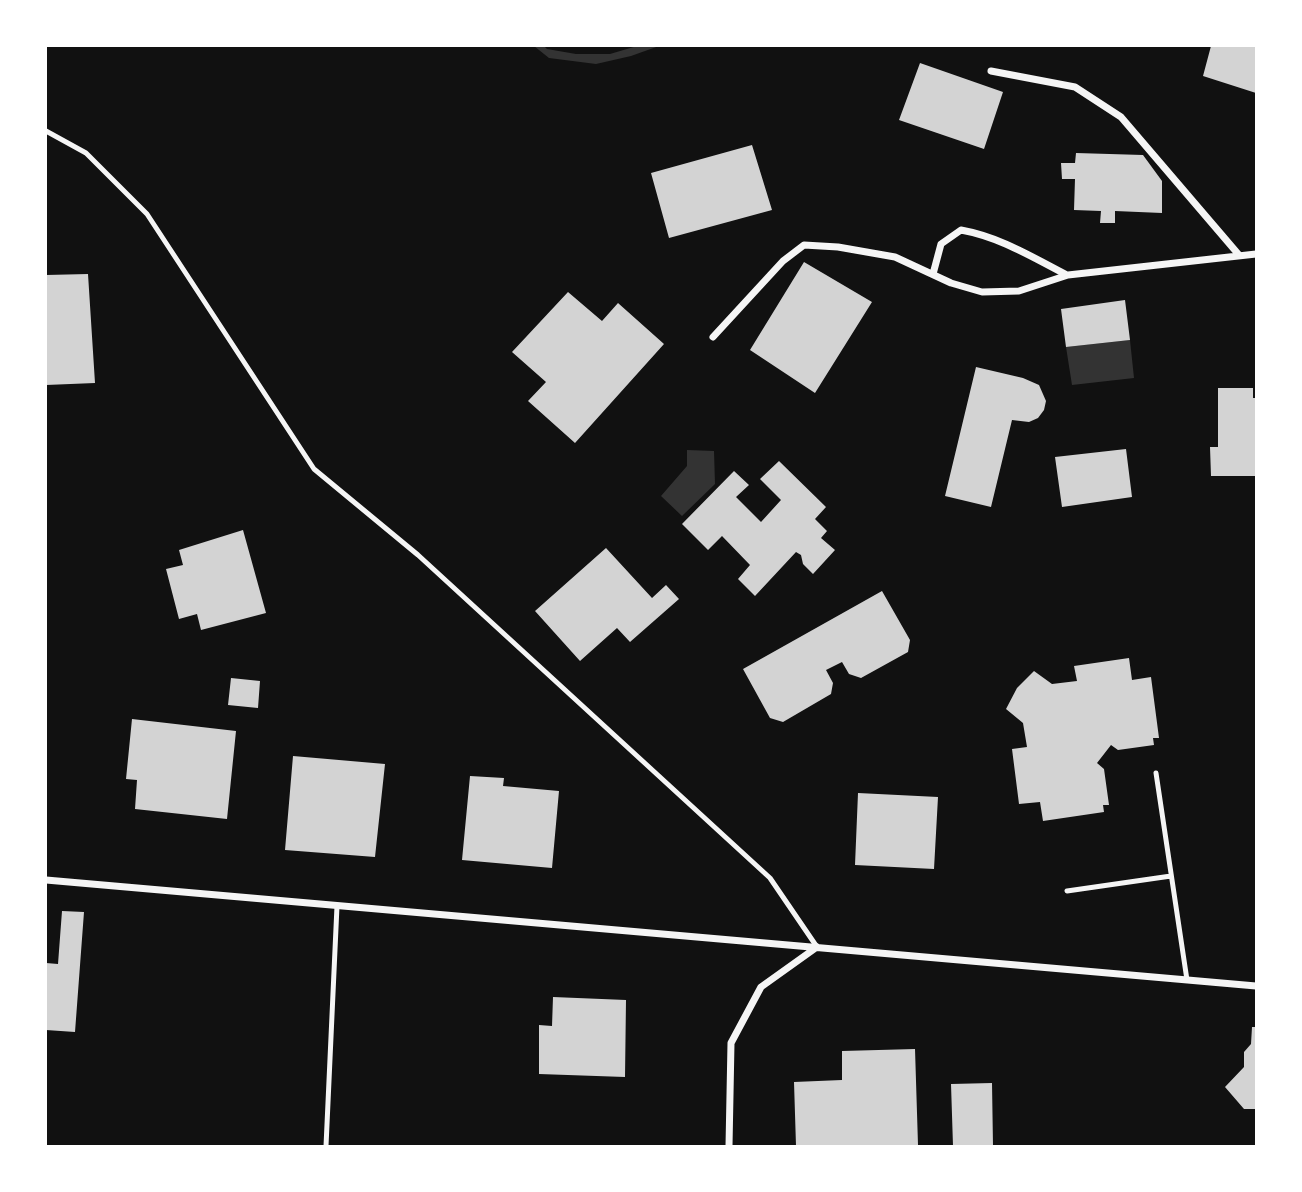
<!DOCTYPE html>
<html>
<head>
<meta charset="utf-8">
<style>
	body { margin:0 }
	#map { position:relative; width:1302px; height:1192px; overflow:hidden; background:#111; font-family:Ubuntu,sans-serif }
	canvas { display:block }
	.frame { position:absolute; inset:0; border:47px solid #fff; pointer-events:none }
</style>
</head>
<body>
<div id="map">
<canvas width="1302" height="1192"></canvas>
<div class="frame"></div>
</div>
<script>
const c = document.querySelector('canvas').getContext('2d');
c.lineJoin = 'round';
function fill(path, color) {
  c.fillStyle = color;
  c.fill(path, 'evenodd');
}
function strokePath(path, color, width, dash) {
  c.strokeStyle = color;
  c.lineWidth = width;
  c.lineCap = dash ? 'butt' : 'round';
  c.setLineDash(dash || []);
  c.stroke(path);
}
fill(new Path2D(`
	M 534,46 L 544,46 L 547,49 L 576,54 L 610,54 L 637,46 L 659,46 L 631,56 L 596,64 L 549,58 Z
	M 1130,340 L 1134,378 L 1072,385 L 1066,347 Z
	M 687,450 L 714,451 L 715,484 L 682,516 L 661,496 L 687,466 Z`), '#333');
fill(new Path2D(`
	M 1211,46 L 1256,46 L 1256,93 L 1203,76 Z
	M 920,63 L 1003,92 L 984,149 L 899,120 Z
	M 752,145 L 772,210 L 669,238 L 651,173 Z
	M 1076,153 L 1143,155 L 1162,181 L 1162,213 L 1115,211 L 1115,223 L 1100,223 L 1101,211 L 1074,210 L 1075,179 L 1062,179 L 1061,163 L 1075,163 Z
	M 804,262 L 872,302 L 815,393 L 750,350 Z
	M 88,274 L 95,383 L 46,385 L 46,275 Z
	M 568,292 L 602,321 L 618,303 L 664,344 L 575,443 L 528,401 L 546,382 L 512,352 Z
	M 1125,300 L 1130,340 L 1066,347 L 1061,309 Z
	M 976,367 L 1023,378 L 1039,385 L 1046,401 L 1044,410 L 1038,418 L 1029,422 L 1012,420 L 991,507 L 945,496 Z
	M 1218,388 L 1253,388 L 1253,398 L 1256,398 L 1256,476 L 1211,476 L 1210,447 L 1218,447 Z
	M 1126,449 L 1132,497 L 1062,507 L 1055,457 Z
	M 779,461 L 826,507 L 815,519 L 827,531 L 821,538 L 835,550 L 813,574 L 803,564 L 801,555 L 796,552 L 755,596 L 738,579 L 750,565 L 722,536 L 708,550 L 682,524 L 734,471 L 749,485 L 736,497 L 761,522 L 781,500 L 760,479 Z
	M 243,530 L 266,613 L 201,630 L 197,614 L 179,619 L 166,569 L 183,565 L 179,550 Z
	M 606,548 L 652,598 L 666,585 L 679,599 L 630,642 L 617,628 L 580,661 L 535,611 Z
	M 882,591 L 910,640 L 908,652 L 861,678 L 849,674 L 842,662 L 826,670 L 833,683 L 831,694 L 783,722 L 770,718 L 743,669 Z
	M 1129,658 L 1132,680 L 1151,677 L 1159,738 L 1153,738 L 1154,745 L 1118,750 L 1111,745 L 1097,763 L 1104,769 L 1109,805 L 1103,805 L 1104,812 L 1043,821 L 1040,802 L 1019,804 L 1012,749 L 1027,747 L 1023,723 L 1006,709 L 1017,688 L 1034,671 L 1052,684 L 1077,681 L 1074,666 Z
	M 231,678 L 260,681 L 258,708 L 228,705 Z
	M 132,719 L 236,731 L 227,819 L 135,809 L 137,780 L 126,779 Z
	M 293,756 L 385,764 L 375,857 L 285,850 Z
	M 470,776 L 504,778 L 503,786 L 559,791 L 552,868 L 462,860 Z
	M 858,793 L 938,797 L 934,869 L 855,865 Z
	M 62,911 L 84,912 L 75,1032 L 46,1030 L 46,963 L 58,964 Z
	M 553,997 L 626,1000 L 625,1077 L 539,1074 L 539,1025 L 552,1026 Z
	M 1252,1027 L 1256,1027 L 1256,1109 L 1244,1109 L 1225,1087 L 1244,1067 L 1244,1052 L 1251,1044 Z
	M 915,1049 L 918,1145 L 796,1146 L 794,1082 L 842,1080 L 842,1051 Z
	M 992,1083 L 993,1146 L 953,1146 L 951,1084 Z`), '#d3d3d3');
strokePath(new Path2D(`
	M 46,131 L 86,153 L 147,214 L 314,469 L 418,555 L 770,878 L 817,947
	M 1156,773 L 1187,980
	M 1067,891 L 1171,876
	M 326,1146 L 337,906`), '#f5f5f5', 5);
strokePath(new Path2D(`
	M 991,71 L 1075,87 L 1121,117 L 1239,255
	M 933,274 L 941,244 L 961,230 C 1000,237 1032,257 1067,275
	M 713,337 L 783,261 L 804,245 L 838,247 L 895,257 L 951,283 L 982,292 L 1019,291 L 1068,275 L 1256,254
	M 46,880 L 1256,986
	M 729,1146 L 731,1043 L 761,987 L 817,947`), '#f5f5f5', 7);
</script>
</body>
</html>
